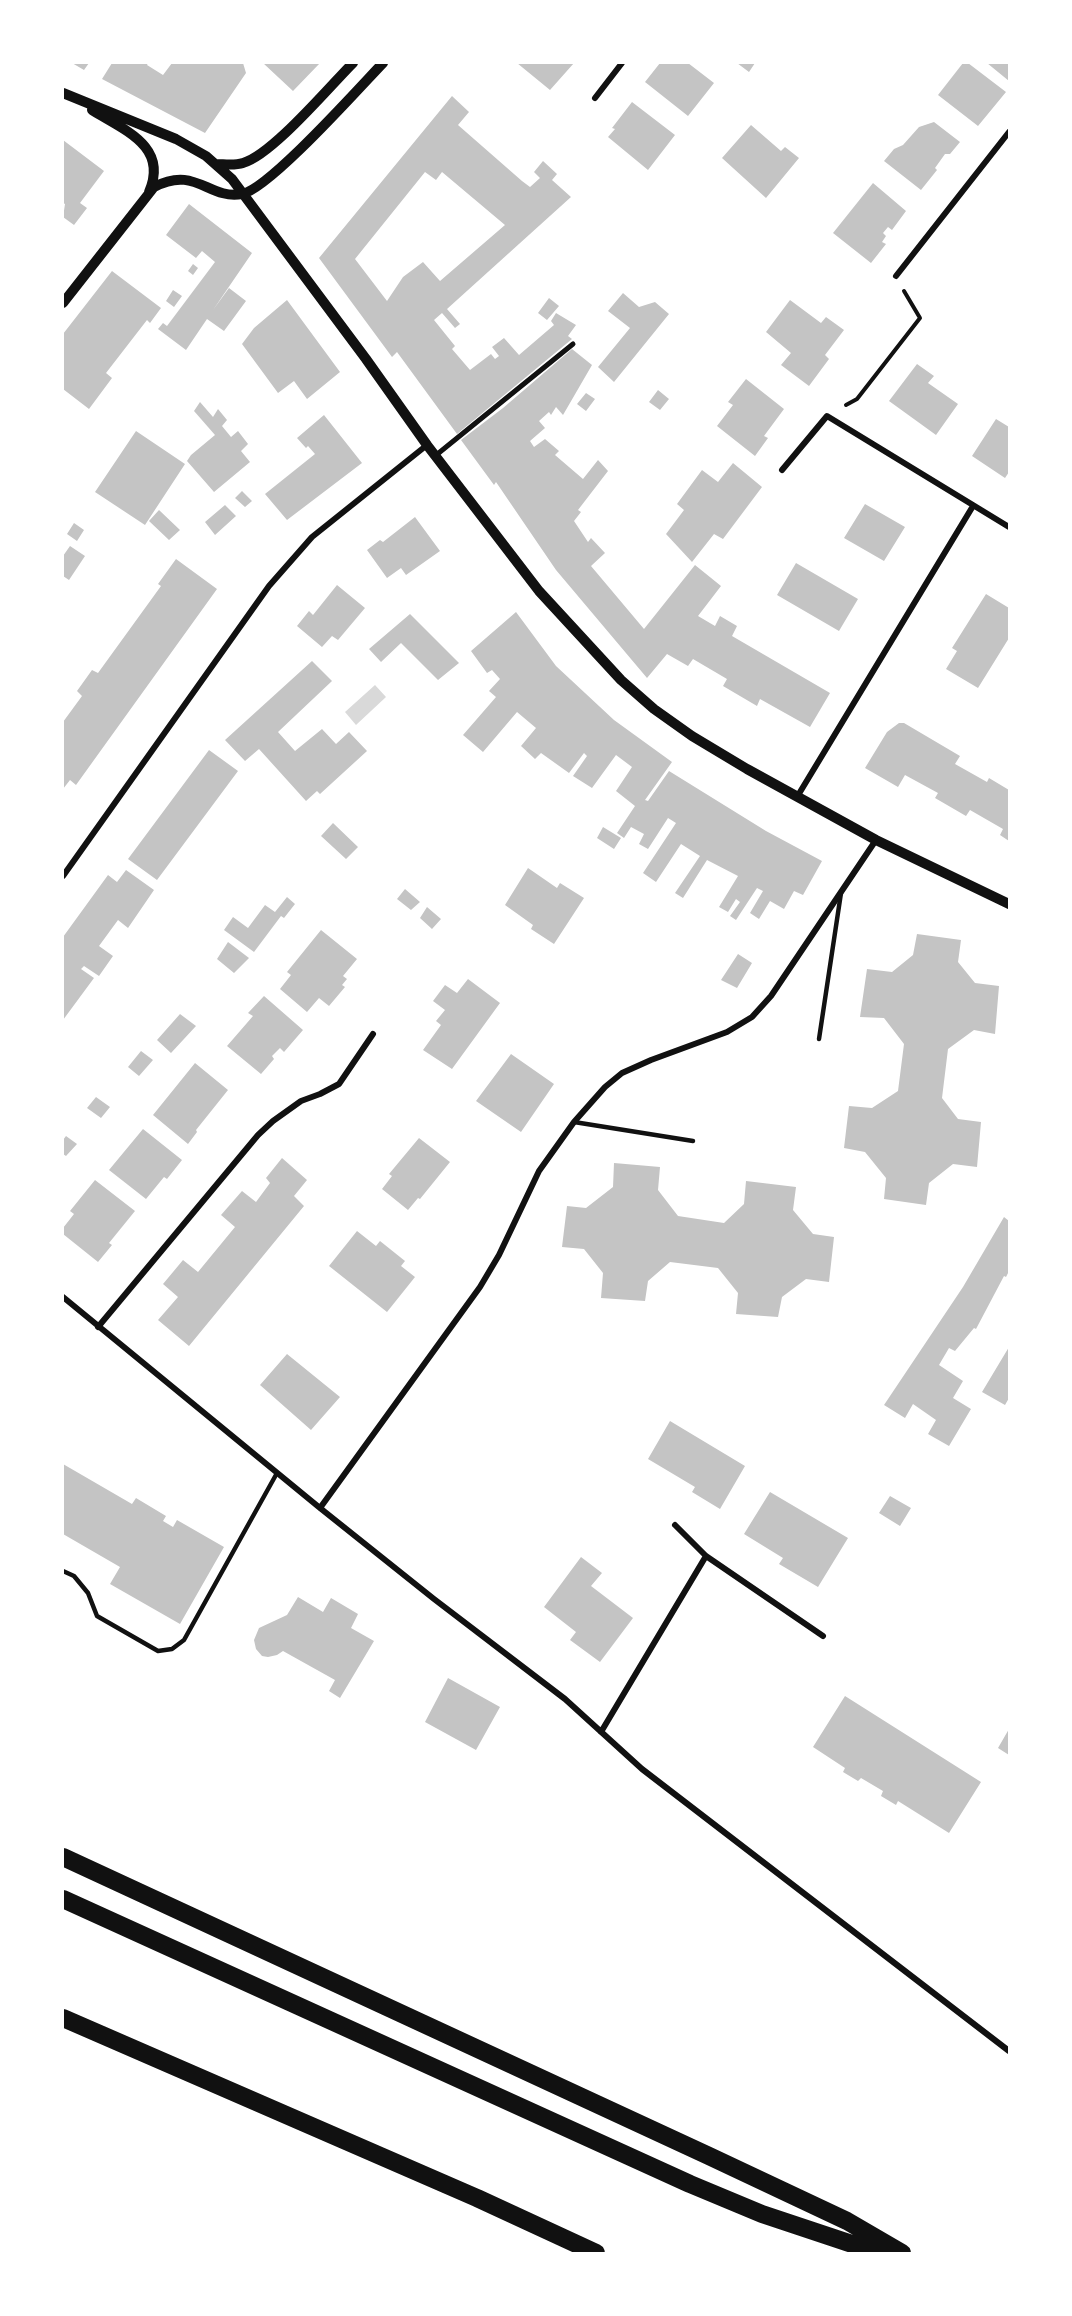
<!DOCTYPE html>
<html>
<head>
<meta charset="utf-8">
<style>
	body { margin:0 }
	#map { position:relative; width:1072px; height:2316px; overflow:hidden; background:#fff; font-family:"PT Sans Narrow",sans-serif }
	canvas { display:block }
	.frame { position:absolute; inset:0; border:64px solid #fff; pointer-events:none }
</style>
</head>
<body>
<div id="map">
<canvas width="1072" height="2316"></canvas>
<div class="frame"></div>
</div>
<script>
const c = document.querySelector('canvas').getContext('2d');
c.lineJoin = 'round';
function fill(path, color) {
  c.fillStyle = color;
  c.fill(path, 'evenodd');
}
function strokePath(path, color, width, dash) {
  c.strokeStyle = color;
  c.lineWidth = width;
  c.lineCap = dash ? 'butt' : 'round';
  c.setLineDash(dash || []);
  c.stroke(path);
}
fill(new Path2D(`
	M 375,685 L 386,697 L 356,725 L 345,712 Z`), '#d9d9d9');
fill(new Path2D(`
	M 72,63 L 89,63 L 84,70 Z
	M 112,63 L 148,63 L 147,65 L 163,75 L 172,63 L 243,63 L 246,73 L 205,133 L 102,79 Z
	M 263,63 L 320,63 L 293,91 Z
	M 517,63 L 574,63 L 550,90 Z
	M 660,63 L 688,63 L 714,83 L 688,116 L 645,82 Z
	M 737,63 L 755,63 L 749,72 Z
	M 963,63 L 968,63 L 1006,92 L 978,126 L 938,95 Z
	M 987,63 L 1009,63 L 1009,81 Z
	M 452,96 L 469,112 L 458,125 L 522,181 L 530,187 L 540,178 L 534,172 L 543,161 L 557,174 L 552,180 L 571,197 L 447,309 L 460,324 L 455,328 L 442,313 L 434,320 L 455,346 L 452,349 L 470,370 L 491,354 L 495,359 L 499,356 L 492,347 L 504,338 L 519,355 L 554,325 L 551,321 L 556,313 L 576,325 L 568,336 L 572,339 L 457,434 L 397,352 L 392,357 L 319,258 ZM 425,172 L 436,180 L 442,172 L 505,225 L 440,281 L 423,262 L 403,277 L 387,301 L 355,259 Z
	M 632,102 L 675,135 L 648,170 L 608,137 L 615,129 L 612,128 Z
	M 934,122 L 960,142 L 950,154 L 945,154 L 935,168 L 937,170 L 921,190 L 884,161 L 894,149 L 903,145 L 919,127 Z
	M 751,125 L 781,151 L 785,147 L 799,158 L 766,198 L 722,158 Z
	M 63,140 L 104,171 L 80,203 L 87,208 L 74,225 L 63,217 L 65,204 L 63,203 Z
	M 873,183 L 906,211 L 892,230 L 888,227 L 883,233 L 886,236 L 882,242 L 886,244 L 871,263 L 833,233 Z
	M 189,204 L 252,253 L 213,310 L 229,288 L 246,301 L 224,331 L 207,319 L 186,350 L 158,329 L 163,323 L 167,326 L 215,262 L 202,251 L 196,258 L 166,235 Z
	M 193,264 L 198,268 L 193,275 L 188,271 Z
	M 112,271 L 161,308 L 150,323 L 147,320 L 106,373 L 112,378 L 89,409 L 63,389 L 63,334 Z
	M 173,290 L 182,296 L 174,307 L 166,301 Z
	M 623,293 L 639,307 L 655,302 L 669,314 L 614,382 L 598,367 L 630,328 L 608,311 Z
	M 549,298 L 559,306 L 547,320 L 538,313 Z
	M 287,300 L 340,372 L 307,399 L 294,381 L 278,393 L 242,344 L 254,328 Z
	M 790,300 L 821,323 L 826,317 L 844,330 L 825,355 L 829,359 L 809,386 L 781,365 L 791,353 L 766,332 Z
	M 572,349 L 592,365 L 563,415 L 556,407 L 551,415 L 549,412 L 539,421 L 545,428 L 530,441 L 534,447 L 545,439 L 559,451 L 555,455 L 583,479 L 598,460 L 608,471 L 578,510 L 581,512 L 574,521 L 588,542 L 591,538 L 605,553 L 591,566 L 644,629 L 695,565 L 721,586 L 698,616 L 715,626 L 720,616 L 737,626 L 732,636 L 830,693 L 810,727 L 760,699 L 757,706 L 723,686 L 727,679 L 693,659 L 688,666 L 667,654 L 647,678 L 556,570 L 496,482 L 494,485 L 461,440 L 503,408 Z
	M 917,364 L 934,376 L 928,383 L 958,404 L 936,435 L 889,401 Z
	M 746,379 L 784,409 L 764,436 L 768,438 L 755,456 L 717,426 L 733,405 L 728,402 Z
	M 658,390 L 669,399 L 660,410 L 649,402 Z
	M 586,393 L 595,399 L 586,411 L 577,404 Z
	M 200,402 L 213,417 L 218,409 L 227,420 L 222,426 L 231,437 L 238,431 L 248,444 L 241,451 L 250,462 L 214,492 L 187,461 L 191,455 L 215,435 L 194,411 Z
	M 324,415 L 362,463 L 287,520 L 265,494 L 315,454 L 308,446 L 306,448 L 297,438 Z
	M 996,419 L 1009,427 L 1009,472 L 1005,478 L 972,456 Z
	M 136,431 L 185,464 L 145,525 L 95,492 Z
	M 733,463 L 762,487 L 723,539 L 714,534 L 692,562 L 666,534 L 684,510 L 677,504 L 702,470 L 718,482 Z
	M 242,491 L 252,501 L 245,507 L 235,498 Z
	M 865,504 L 905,527 L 884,561 L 844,538 Z
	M 225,505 L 236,516 L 215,535 L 205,522 Z
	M 159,510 L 180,530 L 169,540 L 149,521 Z
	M 415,517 L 440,551 L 406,575 L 401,568 L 387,578 L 367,550 L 380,540 L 383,542 Z
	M 74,523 L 84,530 L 77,541 L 67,534 Z
	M 70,546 L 85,556 L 69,580 L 63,576 L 63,556 Z
	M 176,559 L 217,589 L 76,785 L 70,780 L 63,789 L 63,722 L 82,696 L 77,691 L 92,670 L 98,673 L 161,586 L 158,584 Z
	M 796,563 L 858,599 L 839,631 L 777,595 Z
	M 337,585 L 365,608 L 338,640 L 332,636 L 322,647 L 297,626 L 309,611 L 313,615 Z
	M 986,594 L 1009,608 L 1009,638 L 978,688 L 946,669 L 957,651 L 952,648 Z
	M 516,612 L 556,666 L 614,720 L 672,762 L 645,800 L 648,801 L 669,771 L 766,831 L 822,861 L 803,895 L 794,891 L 784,909 L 770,901 L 759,919 L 750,913 L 763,891 L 757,888 L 736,920 L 730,916 L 740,902 L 736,899 L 728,912 L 719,907 L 738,876 L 707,860 L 683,898 L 675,893 L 700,856 L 681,844 L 656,882 L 643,873 L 676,823 L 668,818 L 648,849 L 639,844 L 644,834 L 631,827 L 624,838 L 617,833 L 635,806 L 616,791 L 632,767 L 616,755 L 592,788 L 573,776 L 587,756 L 584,753 L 569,773 L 541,753 L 535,759 L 521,746 L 536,728 L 517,712 L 483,752 L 463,735 L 496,697 L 489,691 L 500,679 L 492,670 L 487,673 L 471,651 Z
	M 410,614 L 459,663 L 438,680 L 401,643 L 381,662 L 369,649 Z
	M 312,661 L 332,681 L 278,732 L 295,751 L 322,729 L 336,744 L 349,732 L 367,751 L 320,794 L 317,791 L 306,801 L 259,749 L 245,761 L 225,740 Z
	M 899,723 L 904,723 L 960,756 L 955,764 L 987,782 L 989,778 L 1009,790 L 1009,841 L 1000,835 L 1003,829 L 970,810 L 966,816 L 935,798 L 938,793 L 905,775 L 898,787 L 865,768 L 887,732 Z
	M 209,750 L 238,771 L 157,880 L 128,859 Z
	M 333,823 L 358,847 L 346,859 L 321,836 Z
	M 603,827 L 621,838 L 614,849 L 597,838 Z
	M 528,868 L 557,888 L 560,883 L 584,898 L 554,944 L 531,929 L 533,925 L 505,905 Z
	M 126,870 L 154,890 L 128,928 L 118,920 L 99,946 L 113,956 L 99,976 L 84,966 L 81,969 L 94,978 L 63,1020 L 63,937 L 108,875 L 117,882 Z
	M 405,889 L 420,902 L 411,910 L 397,899 Z
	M 287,897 L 295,904 L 284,918 L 281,916 L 254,952 L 224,930 L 233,917 L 248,928 L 265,905 L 275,912 Z
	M 427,907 L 441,919 L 432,929 L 420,918 Z
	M 321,930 L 357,959 L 343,976 L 347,979 L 342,985 L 345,987 L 329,1006 L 319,998 L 307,1012 L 280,989 L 291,975 L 287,972 Z
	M 917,934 L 961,940 L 958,962 L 975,983 L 999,986 L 995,1034 L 974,1030 L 948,1049 L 942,1098 L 958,1119 L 981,1122 L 977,1167 L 953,1164 L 929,1183 L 926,1205 L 884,1199 L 886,1178 L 865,1152 L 844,1148 L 849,1106 L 872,1108 L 898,1091 L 904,1044 L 884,1018 L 860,1017 L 867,969 L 892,972 L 913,955 Z
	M 228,942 L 249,958 L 234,973 L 217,959 Z
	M 738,954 L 752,963 L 737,988 L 721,980 Z
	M 468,979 L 500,1003 L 452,1069 L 423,1050 L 441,1025 L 436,1021 L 445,1010 L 433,1001 L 445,985 L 457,993 Z
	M 264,996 L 303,1030 L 284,1052 L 280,1048 L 272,1056 L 274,1059 L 261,1074 L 227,1046 L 253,1016 L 248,1013 Z
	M 180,1014 L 196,1026 L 171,1053 L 157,1040 Z
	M 141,1051 L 153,1060 L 139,1076 L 128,1067 Z
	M 511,1054 L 554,1084 L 521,1132 L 476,1101 Z
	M 195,1063 L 228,1090 L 196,1130 L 197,1132 L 188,1144 L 153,1115 Z
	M 96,1097 L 110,1107 L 101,1118 L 87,1108 Z
	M 143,1129 L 182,1160 L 167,1179 L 164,1177 L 146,1199 L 109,1170 Z
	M 66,1136 L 77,1144 L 66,1156 L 63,1154 L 63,1140 Z
	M 419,1138 L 450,1162 L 420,1199 L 418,1198 L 408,1210 L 382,1189 L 392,1176 L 389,1174 Z
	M 282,1158 L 307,1180 L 294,1196 L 304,1206 L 189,1346 L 158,1320 L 178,1297 L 163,1284 L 183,1260 L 198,1272 L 235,1227 L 221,1215 L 242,1191 L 256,1202 L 270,1183 L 266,1178 Z
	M 614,1163 L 660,1167 L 658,1190 L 678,1216 L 724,1223 L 744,1204 L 746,1181 L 796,1187 L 793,1210 L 813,1234 L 834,1237 L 829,1282 L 806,1279 L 782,1297 L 778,1317 L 736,1314 L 738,1293 L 718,1268 L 670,1262 L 648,1281 L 645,1301 L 601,1298 L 603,1273 L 584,1249 L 562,1247 L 567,1206 L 586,1208 L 613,1187 Z
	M 95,1180 L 135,1211 L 109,1243 L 112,1245 L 98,1262 L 63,1234 L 63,1228 L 74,1214 L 70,1211 Z
	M 1004,1217 L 1009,1221 L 1009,1271 L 1006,1277 L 1004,1276 L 976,1329 L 974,1328 L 955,1351 L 949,1348 L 939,1365 L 963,1381 L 953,1398 L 971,1409 L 949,1446 L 928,1434 L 936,1420 L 913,1404 L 905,1418 L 884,1405 L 963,1287 Z
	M 357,1231 L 376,1246 L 380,1241 L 405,1261 L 401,1266 L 415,1277 L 387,1312 L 329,1266 Z
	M 1009,1347 L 1009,1398 L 1005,1405 L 982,1392 Z
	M 287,1354 L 340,1397 L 311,1430 L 260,1385 Z
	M 670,1421 L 745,1466 L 720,1509 L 692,1492 L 695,1487 L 648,1459 Z
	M 63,1464 L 132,1504 L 136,1498 L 166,1516 L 163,1521 L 173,1527 L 177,1520 L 224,1547 L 180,1624 L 110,1584 L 120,1567 L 63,1534 Z
	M 770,1492 L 848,1538 L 818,1587 L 779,1564 L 783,1558 L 744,1534 Z
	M 890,1496 L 911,1508 L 900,1526 L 879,1513 Z
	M 581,1557 L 602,1573 L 591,1586 L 633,1618 L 600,1662 L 570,1640 L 576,1632 L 544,1607 Z
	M 298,1597 L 323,1612 L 331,1598 L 358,1614 L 351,1628 L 374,1641 L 340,1698 L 329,1691 L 335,1680 L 283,1651 L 277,1655 L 268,1657 L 262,1656 L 256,1649 L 254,1640 L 259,1628 L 287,1615 Z
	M 448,1678 L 500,1707 L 476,1750 L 425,1722 Z
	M 845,1696 L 981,1782 L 949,1833 L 898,1801 L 896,1805 L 881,1796 L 883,1791 L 861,1778 L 858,1781 L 843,1772 L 845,1768 L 813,1747 Z
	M 1009,1729 L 1009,1755 L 998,1748 Z`), '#c4c4c4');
strokePath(new Path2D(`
	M 846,405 L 857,399 L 920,318 L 904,291`), '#111', 4);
strokePath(new Path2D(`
	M 819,1039 L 841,893
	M 574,1122 L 693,1141
	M 63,1571 L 74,1576 L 88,1593 L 97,1616 L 158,1651 L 172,1649 L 184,1640 L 277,1473`), '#111', 4.5);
strokePath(new Path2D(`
	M 435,456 L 573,344`), '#111', 5);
strokePath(new Path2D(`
	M 595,98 L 622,63
	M 896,276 L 1009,132
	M 782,470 L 827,416 L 1009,527
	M 797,797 L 973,506
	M 63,876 L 269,586 L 312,537 L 427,445
	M 63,1297 L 320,1508 L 434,1599 L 565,1699 L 642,1769 L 1009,2051
	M 98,1327 L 258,1135 L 273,1121 L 301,1101 L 320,1094 L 339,1084 L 373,1034
	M 320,1508 L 480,1287 L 499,1255 L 539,1171 L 574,1122 L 605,1087 L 622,1073 L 651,1060 L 727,1032 L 752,1017 L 771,996 L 876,840
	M 675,1525 L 706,1556 L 823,1636
	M 601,1732 L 706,1556`), '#111', 6);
strokePath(new Path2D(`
	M 63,93 L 176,139 L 206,156 L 232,179 L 366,359 L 427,445 L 539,591 L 621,680 L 654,709 L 692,736 L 747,769 L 876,840 L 1009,904
	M 92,110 C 124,130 169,146 149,192
	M 215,164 C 224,164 234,166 243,163 C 272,155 329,87 353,63
	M 63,303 L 154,187 C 196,165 208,200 242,194 C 269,189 359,88 383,63`), '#111', 10);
strokePath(new Path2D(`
	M 63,1857 L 709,2156 L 847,2221 L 902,2253
	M 63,1899 L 690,2184 L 762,2214 L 879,2253
	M 63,2018 L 477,2198 L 596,2253`), '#111', 18);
</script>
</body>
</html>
